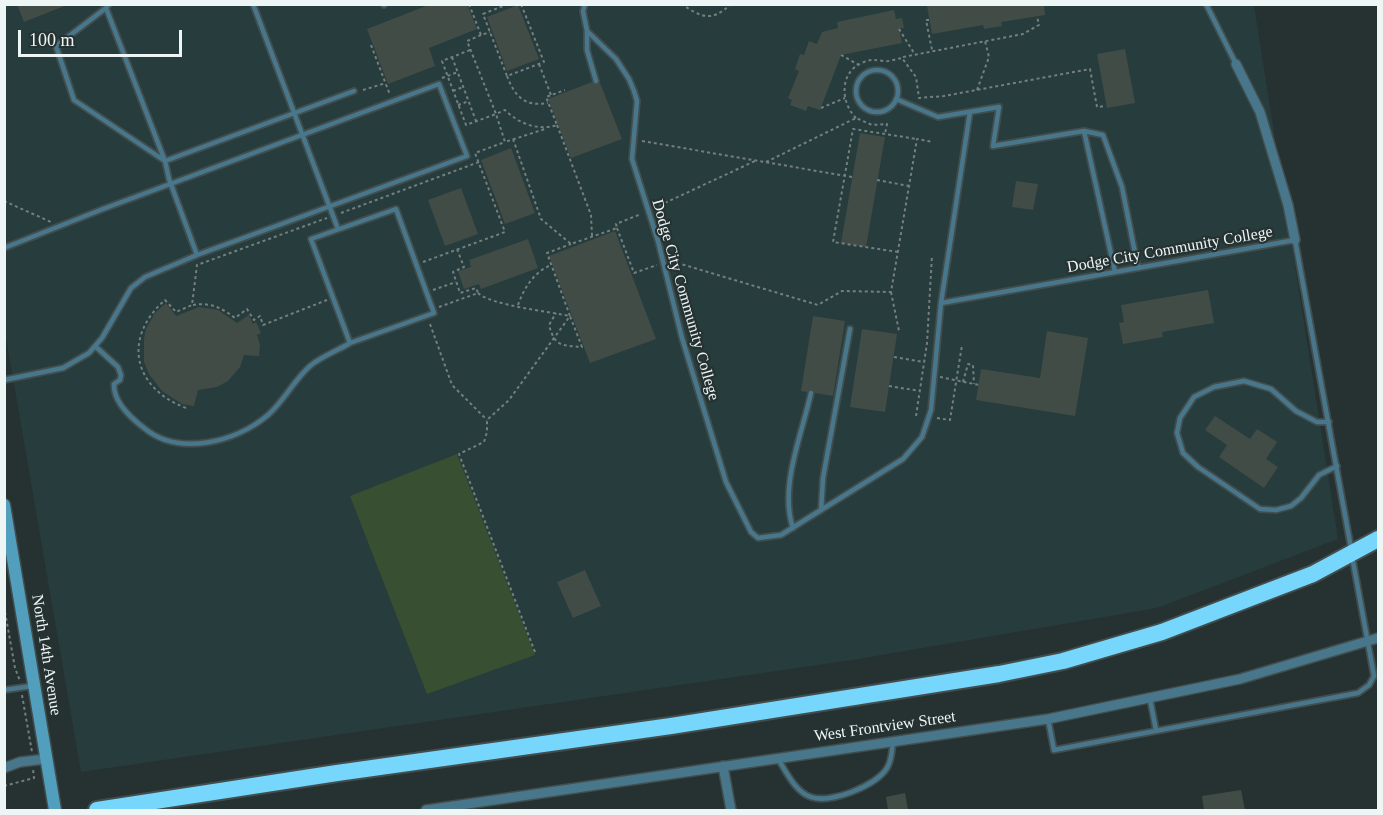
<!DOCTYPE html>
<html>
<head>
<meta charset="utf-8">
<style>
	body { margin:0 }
	#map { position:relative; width:1383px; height:815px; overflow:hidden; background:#263232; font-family:"Times New Roman",serif }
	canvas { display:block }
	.frame { position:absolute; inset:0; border:6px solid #eef5f5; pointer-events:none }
	.scale { position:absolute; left:18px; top:30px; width:164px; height:27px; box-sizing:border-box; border:3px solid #eef5f5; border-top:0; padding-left:8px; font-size:18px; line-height:21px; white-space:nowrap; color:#eef5f5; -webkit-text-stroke:4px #263232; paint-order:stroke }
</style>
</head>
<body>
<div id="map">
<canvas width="1383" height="815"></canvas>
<div class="frame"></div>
<div class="scale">100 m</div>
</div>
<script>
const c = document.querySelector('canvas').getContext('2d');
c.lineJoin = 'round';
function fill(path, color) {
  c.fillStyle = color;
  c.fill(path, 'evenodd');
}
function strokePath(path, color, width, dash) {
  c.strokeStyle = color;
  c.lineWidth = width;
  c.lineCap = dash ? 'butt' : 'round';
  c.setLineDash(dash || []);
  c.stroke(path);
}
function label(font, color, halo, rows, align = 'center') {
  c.font = font + ' "Times New Roman",serif';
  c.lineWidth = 4.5;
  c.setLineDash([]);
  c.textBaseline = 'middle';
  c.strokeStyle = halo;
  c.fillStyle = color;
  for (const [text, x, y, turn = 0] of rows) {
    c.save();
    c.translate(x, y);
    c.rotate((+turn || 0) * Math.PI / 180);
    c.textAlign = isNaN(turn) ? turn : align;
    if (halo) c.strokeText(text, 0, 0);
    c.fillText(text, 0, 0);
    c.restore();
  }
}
fill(new Path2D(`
	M 4,5 L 1254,5 L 1338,539 L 1157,608 L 852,660 L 81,772 L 5,332 Z`), '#273c3c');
fill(new Path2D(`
	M 457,454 L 535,655 L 427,694 L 350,496 Z`), '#394f31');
fill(new Path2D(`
	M 17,4 L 67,4 L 67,5 L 24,22 Z
	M 431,4 L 467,4 L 477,29 L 429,48 L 435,66 L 388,84 L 367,29 Z
	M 934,4 L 1044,4 L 1045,15 L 1001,22 L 1002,26 L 984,29 L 983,25 L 932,34 L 927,6 Z
	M 518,5 L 539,59 L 507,71 L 487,17 Z
	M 894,10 L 896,19 L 902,18 L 904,28 L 899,29 L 902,43 L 841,55 L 820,110 L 808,106 L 806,111 L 790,105 L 792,100 L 788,98 L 799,71 L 795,69 L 800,54 L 804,55 L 809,41 L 817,44 L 822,32 L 838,28 L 837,22 Z
	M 1125,49 L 1135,103 L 1107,108 L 1097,54 Z
	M 592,82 L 596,85 L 600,83 L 622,139 L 571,158 L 548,99 Z
	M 860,133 L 885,137 L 866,247 L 841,243 Z
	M 511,148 L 535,213 L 505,224 L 481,160 Z
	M 1016,181 L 1038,184 L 1033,210 L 1012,207 Z
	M 461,188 L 478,234 L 445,246 L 428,200 Z
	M 615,231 L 656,339 L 590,363 L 549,256 Z
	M 528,239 L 538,268 L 481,289 L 479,284 L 464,289 L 458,271 L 471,267 L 469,260 Z
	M 1208,290 L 1214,323 L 1162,332 L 1163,337 L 1123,344 L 1119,323 L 1124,322 L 1121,305 Z
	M 166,303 L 176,316 L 199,307 L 218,310 L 237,323 L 249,315 L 253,324 L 256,322 L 261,333 L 257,335 L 260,345 L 259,356 L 244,355 L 240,367 L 228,381 L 217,387 L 198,390 L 194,406 L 182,404 L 162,391 L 149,374 L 144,362 L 144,339 L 146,329 L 155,313 Z
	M 813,316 L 845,321 L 833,396 L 815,393 L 812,389 L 807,392 L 801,391 Z
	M 862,329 L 897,334 L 885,412 L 850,407 Z
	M 1047,331 L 1088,338 L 1075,416 L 976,400 L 981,369 L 1040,378 Z
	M 1215,416 L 1250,439 L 1257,429 L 1277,442 L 1266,459 L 1278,467 L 1264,488 L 1219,457 L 1227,445 L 1205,430 Z
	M 585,570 L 601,606 L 573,618 L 557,582 Z
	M 1241,790 L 1245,810 L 1204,810 L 1202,796 Z
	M 905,793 L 908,810 L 888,810 L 886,797 Z`), '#414c47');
const lane = new Path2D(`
	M 109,4 L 106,8 L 165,161 L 169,179 L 197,255
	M 253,4 L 338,229
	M 383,4 L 384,5
	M 585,4 L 583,11 L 587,31 L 616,59 L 629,79 L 634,91 L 637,101 L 632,159 L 658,241 L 682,338 L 726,482 L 751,532 L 758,538 L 781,535 L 821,510 L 823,478 L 850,329
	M 1206,4 L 1236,64
	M 106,8 L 56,46 L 74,100 L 165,161 L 354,91
	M 587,31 L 587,50 L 596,81
	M856 91a21 21 0 1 1 42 0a21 21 0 1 1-42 0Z
	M 896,99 L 938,117 L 999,107 L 993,146 L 1084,131 L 1115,272
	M 1084,131 L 1103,135 L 1122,187 L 1138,268
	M 396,209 L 434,313 L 350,343 L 311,239 Z
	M 4,248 L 103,209 L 439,84 L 467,156 L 197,255 L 145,277 L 131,288 L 102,338 L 89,353 L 63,368 L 4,380
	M 941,303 L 1295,240 L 1351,548
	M 95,346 L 118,367 L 121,375 L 120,380 L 114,384 C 113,402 131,418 144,428 C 179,457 236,442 268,415 C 284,401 294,380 310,366 C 322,356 337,351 350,343
	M 1329,422 L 1317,422 L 1296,411 L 1271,389 L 1244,381 L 1214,387 L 1194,397 L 1180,418 L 1177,433 L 1183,453 L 1198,467 L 1260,509 L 1276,510 L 1291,506 L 1301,498 L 1319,475 L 1337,466
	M 821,510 L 903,459 L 922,437 L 931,410 L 941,303 L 970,112
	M 793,528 C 779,487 802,434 811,393
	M 4,690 L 32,686
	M 1150,699 L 1156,730
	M 1048,719 L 1054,750 L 1358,693 L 1369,685 L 1374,676 L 1352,556
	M 778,759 C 786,771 795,792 811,797 C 830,804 876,786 887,768 C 892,760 892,750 893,741`);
const street = new Path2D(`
	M 1236,64 L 1260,112 L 1288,205 L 1295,240
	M 723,766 L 731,810
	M 4,768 L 20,762 L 46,759
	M 426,810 L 1048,719 L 1240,679 L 1378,638`);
const secondary = new Path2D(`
	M 4,505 L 55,810`);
const highway = new Path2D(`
	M 97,810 L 337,773 L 671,726 L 999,674 L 1063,661 L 1162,632 L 1313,574 L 1378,539`);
strokePath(lane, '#424d4d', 8);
strokePath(street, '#424d4d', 12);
strokePath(secondary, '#424d4d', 15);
strokePath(highway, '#424d4d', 20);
strokePath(new Path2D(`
	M 469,4 L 481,35 L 490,32
	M 508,4 L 483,14 L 507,76 L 544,62 L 521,4
	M 681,4 C 702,17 711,23 731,4
	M 929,20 L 926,20 L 932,50
	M 899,29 L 914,53
	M 481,35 L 467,41 L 496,114 L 505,110 C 519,124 538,131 557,125 L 546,97 L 565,90
	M 371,45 L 390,95
	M 470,50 L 442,61 L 466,125 L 496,114 L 505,142 L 545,129
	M 841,55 L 859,65
	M 452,57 L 476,121
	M 903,57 L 1023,34 L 1039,25 L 1037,16
	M 539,64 L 551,95
	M 507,76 C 515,97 525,107 548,103
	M 442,78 L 458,72
	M 363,90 L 386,83
	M 977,90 L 989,57 L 985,41
	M 453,91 L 463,87
	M 458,105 L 469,101
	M 821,108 L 845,98
	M 856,118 C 840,102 839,71 864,62 C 871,59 876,60 883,61 C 889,62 896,59 902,58 L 916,77 L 919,98 L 944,96 L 1090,69 L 1097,107 L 1106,106
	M 557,125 L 591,215 L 592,236
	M 513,139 L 541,219 L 571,244 L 617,228 L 616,224 L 641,214
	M 642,141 L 852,177
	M 766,162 L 856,118 L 872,125 L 887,124 L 885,134
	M 877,180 L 909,186
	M 4,201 L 51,222
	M 654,208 L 755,161
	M 341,213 L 479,162
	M 617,228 L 634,273 L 657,265
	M 898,252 L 833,242 L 853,129 L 917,139
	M 671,261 L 818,305 L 842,291 L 891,292 L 917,139 L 933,142
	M 423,262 L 505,232 L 475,153 L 505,142
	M 433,290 L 456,282
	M 891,292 L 899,331
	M 478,293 C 490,305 551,312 570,316 L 582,347 C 561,345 555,347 549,325 L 556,313
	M 193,305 C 210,302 222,308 235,318 L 247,309 L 254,320 L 260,316 L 263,325 L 327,300
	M 518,305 C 524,288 534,272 551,265
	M 439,307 L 478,293 L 476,288 L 460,293 L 453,272 L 464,267 L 457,249
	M 430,324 L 452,385 L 487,420
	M 894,357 L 924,362
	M 940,377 L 979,385
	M 963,382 L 968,364 L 973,365 L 974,384
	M 889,386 L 920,391
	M 186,408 C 133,388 122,338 165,300 L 176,312 L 192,305 L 197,265 L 327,218
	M 916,416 L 927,343 L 932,255
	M 937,418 L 950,420 L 962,345
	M 4,606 L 15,668 L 20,681
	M 535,652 L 459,454 L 484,442 L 487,432 L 487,420 L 509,400 L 570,316 L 547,253 L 571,244
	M 22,695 L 32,752
	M 4,786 L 34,778 L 33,769`), '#757f7f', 2, [3, 3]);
strokePath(lane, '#48768a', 4.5);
strokePath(street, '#48768a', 9);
strokePath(secondary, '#519ebd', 12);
strokePath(highway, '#77d6fc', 16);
label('16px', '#eef5f5', '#263232', [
	["Dodge City Community College",1170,250,-10],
	["Dodge City Community College",685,300,74],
	["North 14th Avenue",46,655,81],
	["West Frontview Street",885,727,-8]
]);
</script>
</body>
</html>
